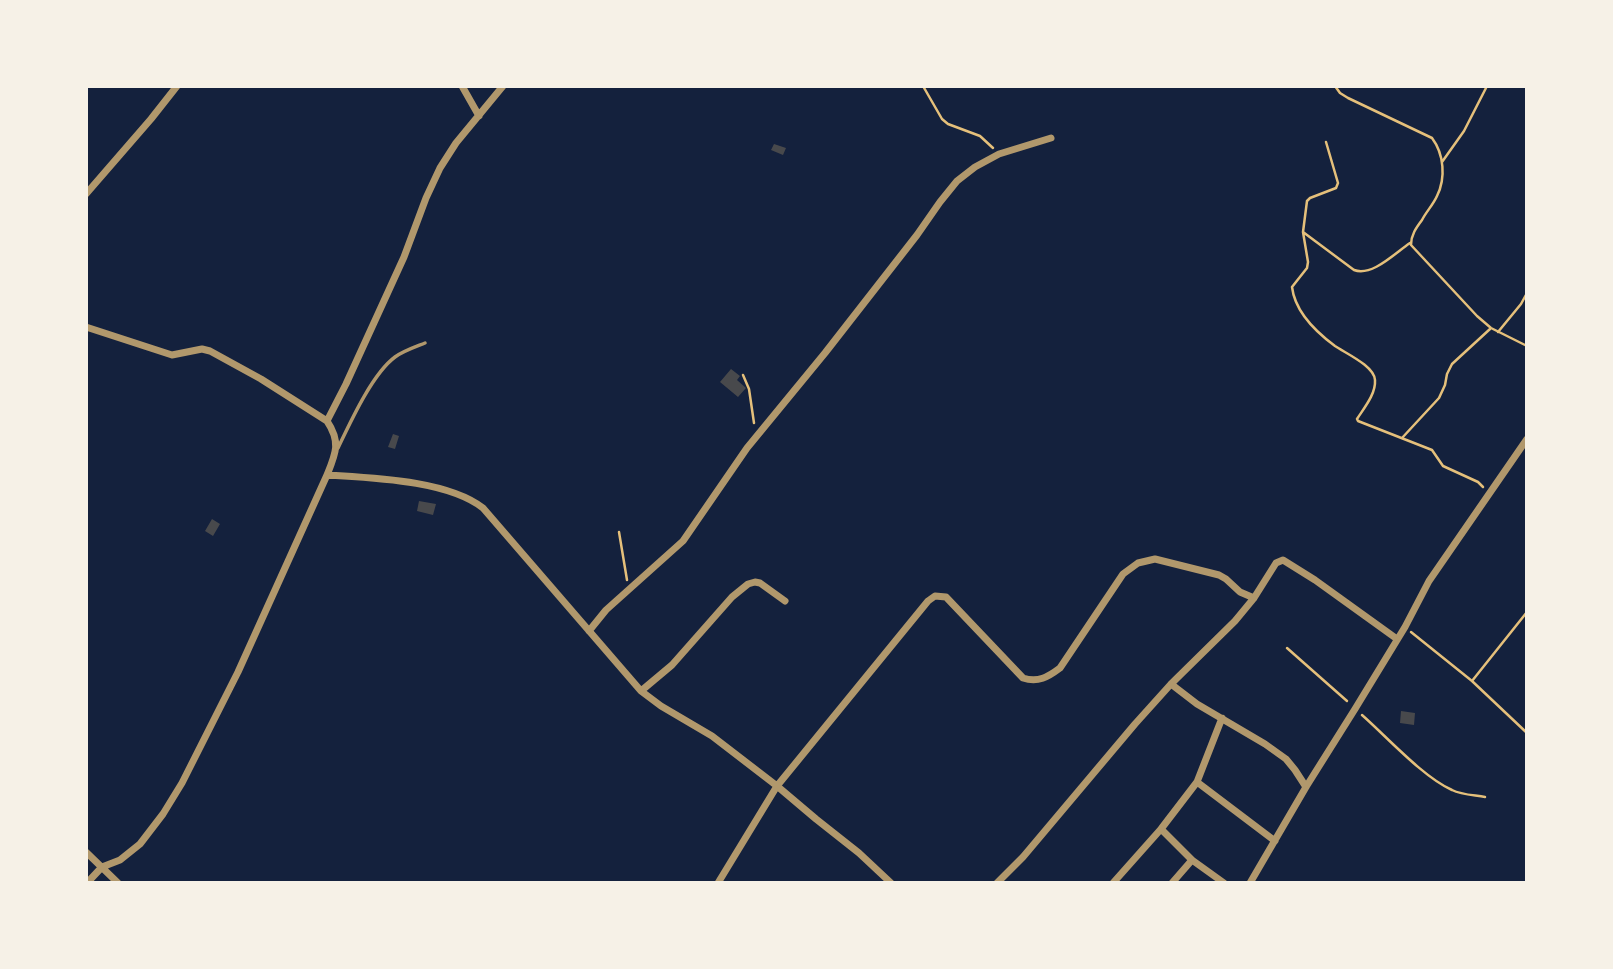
<!DOCTYPE html>
<html>
<head>
<meta charset="utf-8">
<style>
	body { margin:0 }
	#map { position:relative; width:1613px; height:969px; overflow:hidden; background:#14213d; font-family:Cabin,sans-serif }
	canvas { display:block }
	.frame { position:absolute; inset:0; border:88px solid #f6f1e7; pointer-events:none }
</style>
</head>
<body>
<div id="map">
<canvas width="1613" height="969"></canvas>
<div class="frame"></div>
</div>
<script>
const c = document.querySelector('canvas').getContext('2d');
c.lineJoin = 'round';
function fill(path, color) {
  c.fillStyle = color;
  c.fill(path, 'evenodd');
}
function strokePath(path, color, width, dash) {
  c.strokeStyle = color;
  c.lineWidth = width;
  c.lineCap = dash ? 'butt' : 'round';
  c.setLineDash(dash || []);
  c.stroke(path);
}
fill(new Path2D(`
	M 774,144 L 786,148 L 783,155 L 771,150 Z
	M 731,369 L 740,376 L 737,380 L 746,388 L 738,397 L 720,382 Z
	M 393,434 L 399,436 L 395,449 L 388,447 Z
	M 419,501 L 436,504 L 433,515 L 417,511 Z
	M 212,519 L 220,524 L 213,536 L 205,531 Z
	M 1401,711 L 1415,713 L 1414,725 L 1400,723 Z`), '#48494c');
strokePath(new Path2D(`
	M 923,86 L 942,119 L 948,124 L 980,136 L 993,148
	M 1335,86 L 1340,93 L 1348,98 L 1432,138 C 1444,154 1446,178 1437,196 C 1433,205 1426,212 1422,220 C 1416,228 1411,235 1411,245 L 1477,316 L 1491,328 L 1527,346
	M 1326,142 L 1338,183 L 1336,188 L 1310,198 L 1307,201 L 1303,232 L 1308,262 L 1307,268 L 1292,287 C 1295,312 1316,332 1335,346 C 1347,354 1374,366 1375,380 C 1376,394 1364,408 1357,419 L 1358,421 L 1432,450 L 1443,466 L 1478,482 L 1483,487
	M 1442,162 L 1464,131 L 1487,86
	M 1303,232 L 1354,270 C 1372,277 1395,253 1410,243
	M 1498,332 L 1521,304 L 1527,293
	M 743,375 L 749,389 L 754,423
	M 1402,438 L 1439,398 L 1445,385 L 1447,374 L 1452,364 L 1490,329
	M 619,532 L 627,580
	M 1411,632 L 1472,681 L 1527,733
	M 1287,648 L 1347,701
	M 1472,681 L 1527,612
	M 1362,715 C 1387,737 1423,777 1452,790 C 1462,795 1474,795 1485,797`), '#e5c07b', 2.5);
strokePath(new Path2D(`
	M 338,448 C 350,423 372,374 395,357 C 403,351 415,347 425,343`), '#b1986c', 3.5);
strokePath(new Path2D(`
	M 462,86 L 479,116
	M 86,194 L 151,119 L 177,86
	M 86,327 L 172,355 L 202,349 L 210,351 L 261,379 L 327,421
	M 327,475 C 336,453 341,442 327,421 L 346,384 L 404,257 L 426,198 L 440,168 L 456,143 L 503,86
	M 589,631 L 606,610 L 683,541 L 747,448 L 825,353 L 917,235 L 940,202 L 957,181 L 975,167 L 999,154 L 1051,138
	M 1171,684 L 1197,704 L 1265,744 L 1286,759 L 1295,770 L 1306,787
	M 641,691 L 672,665 L 732,597 L 748,584 L 755,582 L 760,583 L 785,601
	M 1197,782 L 1275,841
	M 1161,829 L 1192,860 L 1224,883
	M 86,852 L 118,883
	M 87,883 L 102,867 L 120,860 L 140,844 L 163,814 L 182,783 L 238,672 L 327,475 C 372,478 447,480 483,508 L 641,691 L 661,706 L 712,736 L 777,786 L 816,819 L 859,853 L 891,883
	M 718,883 L 777,786 L 928,601 L 935,596 L 946,597 L 1023,678 C 1038,683 1048,677 1060,668 L 1123,574 L 1138,563 L 1155,559 L 1219,575 L 1226,579 L 1240,592 L 1254,598
	M 997,883 L 1023,857 L 1135,724 L 1171,684 L 1235,621 L 1254,598 L 1276,563 L 1283,560 L 1315,580 L 1397,639
	M 1113,883 L 1161,829 L 1197,782 L 1222,718
	M 1172,883 L 1192,860
	M 1250,883 L 1306,787 L 1355,709 L 1405,627 L 1429,581 L 1527,439`), '#b1986c', 7);
</script>
</body>
</html>
